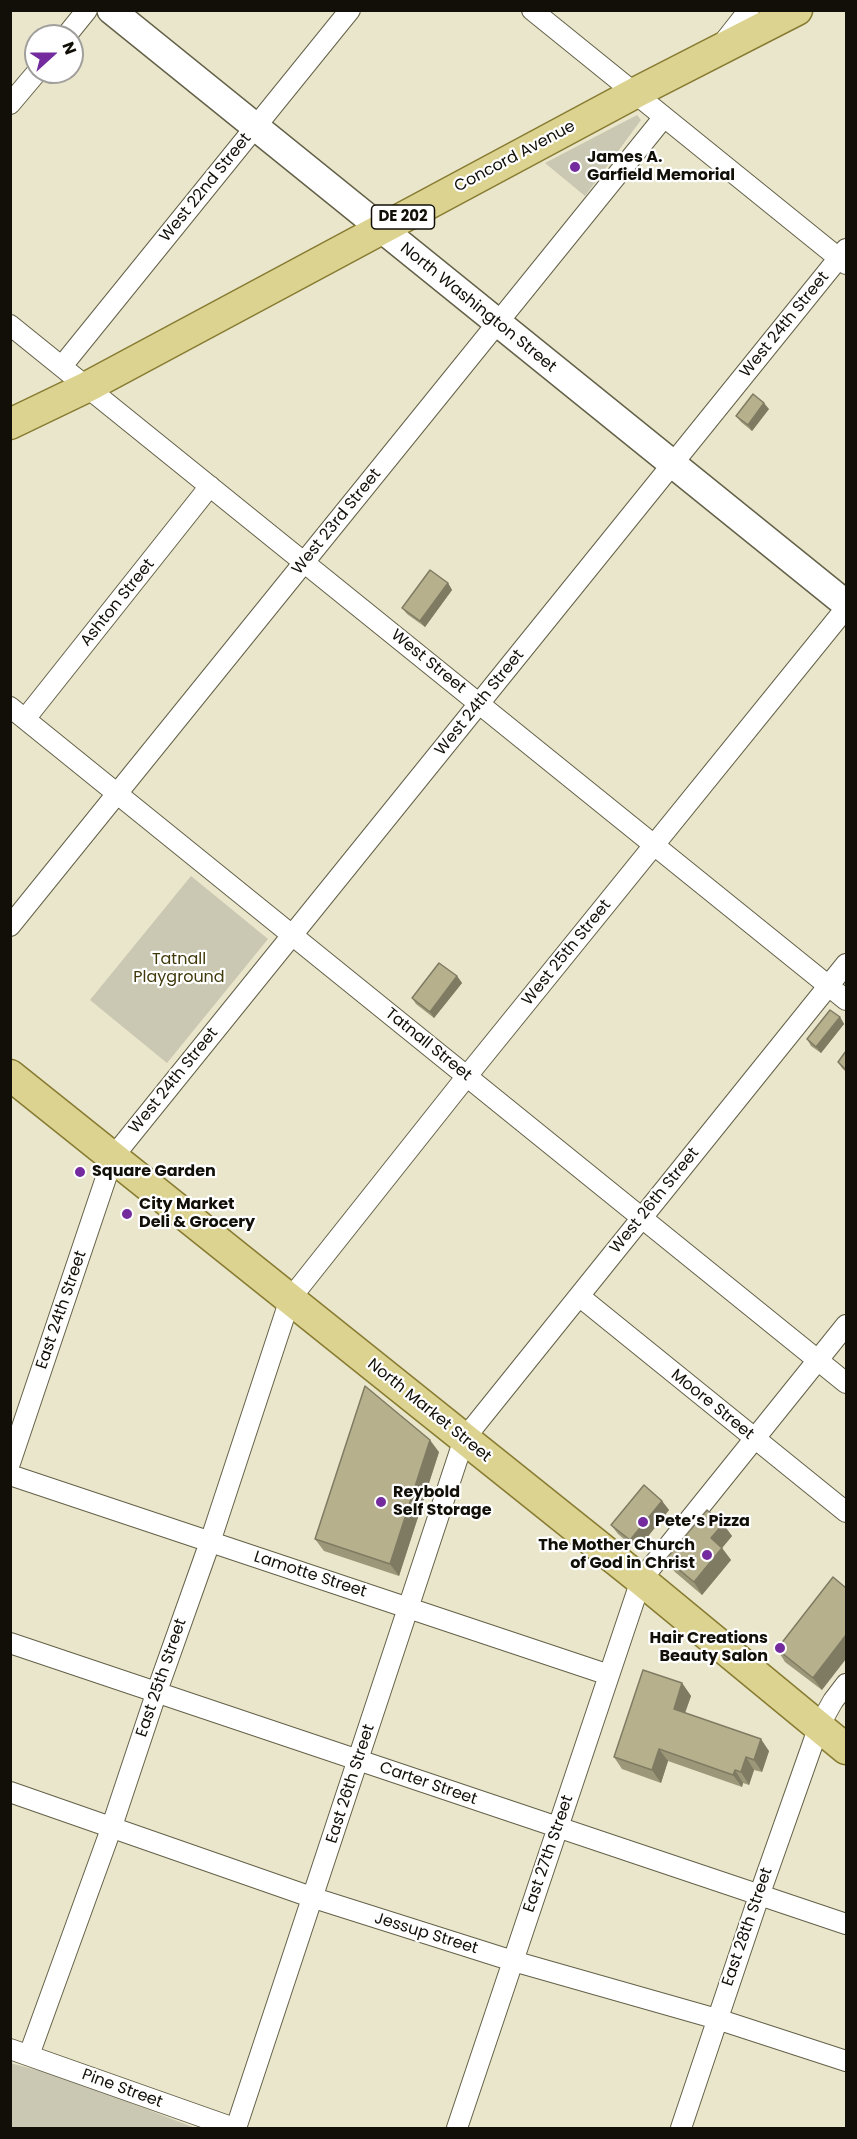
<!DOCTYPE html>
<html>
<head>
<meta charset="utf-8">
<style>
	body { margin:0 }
	#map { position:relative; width:857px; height:2139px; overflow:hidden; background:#eae6cb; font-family:Poppins,sans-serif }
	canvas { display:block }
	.frame { position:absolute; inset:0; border:12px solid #110f07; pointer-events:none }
	.north { position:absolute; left:24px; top:24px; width:60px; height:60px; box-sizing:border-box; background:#fff; border:2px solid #a09f9c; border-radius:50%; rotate:69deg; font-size:16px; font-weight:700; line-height:24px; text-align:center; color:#110f07 }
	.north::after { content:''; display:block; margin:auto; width:21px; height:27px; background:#732b9e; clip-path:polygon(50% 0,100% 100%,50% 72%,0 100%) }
</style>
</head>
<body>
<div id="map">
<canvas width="857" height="2139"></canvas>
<div class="frame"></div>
<div class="north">N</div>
</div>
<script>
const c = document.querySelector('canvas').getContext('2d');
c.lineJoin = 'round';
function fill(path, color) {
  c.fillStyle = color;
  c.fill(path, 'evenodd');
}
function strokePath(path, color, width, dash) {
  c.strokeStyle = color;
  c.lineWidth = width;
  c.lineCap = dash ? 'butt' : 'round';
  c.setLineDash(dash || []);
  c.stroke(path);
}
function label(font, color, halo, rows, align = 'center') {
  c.font = font + ' Poppins,sans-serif';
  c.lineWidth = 4.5;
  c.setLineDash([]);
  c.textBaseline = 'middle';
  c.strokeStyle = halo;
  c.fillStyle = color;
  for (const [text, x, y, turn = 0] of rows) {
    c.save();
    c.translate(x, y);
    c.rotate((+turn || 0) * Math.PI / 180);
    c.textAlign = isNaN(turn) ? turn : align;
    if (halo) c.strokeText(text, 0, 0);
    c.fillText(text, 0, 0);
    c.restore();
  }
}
fill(new Path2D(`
	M 637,115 L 641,120 L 585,196 L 545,163 Z
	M 191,876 L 268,939 L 167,1063 L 90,1000 Z
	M 10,2063 L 67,2078 L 195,2128 L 11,2128 Z`), '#cac7b2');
const street = new Path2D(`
	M 532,10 L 846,264
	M 66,36 L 87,10
	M 723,43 L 749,10
	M 10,104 L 37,72
	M 10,325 L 846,1000
	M 62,366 L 350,10
	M 10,707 L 846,1383
	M 25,719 L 210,486
	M 10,926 L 664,117
	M 579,1296 L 846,1512
	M 10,1463 L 113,1157 L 846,249
	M 10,1475 L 609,1675
	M 10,1643 L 846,1924
	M 10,1792 L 314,1898 L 513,1961 L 717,2019 L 846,2061
	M 10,2049 L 234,2128
	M 29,2055 L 111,1829 L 157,1691 L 210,1542 L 290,1299 L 467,1076 L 846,608
	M 236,2128 L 464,1439 L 846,964
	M 457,2128 L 641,1580 L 846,1325
	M 681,2128 L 759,1896 L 819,1726 L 833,1701 L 846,1684`);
const secondary = new Path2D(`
	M 111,10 L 846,604`);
const primary = new Path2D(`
	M 10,424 L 87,387 L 635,93 L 797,10
	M 10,1075 L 641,1580 L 846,1749`);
strokePath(street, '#646149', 22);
strokePath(secondary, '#646149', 30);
strokePath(primary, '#877b31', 33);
strokePath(street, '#fff', 20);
strokePath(secondary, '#fff', 27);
strokePath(primary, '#ddd391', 30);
fill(new Path2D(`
	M 769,409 L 752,431 L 741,422 L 736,416 Z
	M 448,583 L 452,590 L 425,627 L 407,614 L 402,608 Z
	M 457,976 L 462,983 L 434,1018 L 416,1004 L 412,998 Z
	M 840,1017 L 844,1024 L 821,1053 L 811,1046 L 807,1039 Z
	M 846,1051 L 846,1072 L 842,1068 L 838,1062 Z
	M 439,1452 L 399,1576 L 324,1551 L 315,1539 Z
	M 662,1501 L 669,1510 L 637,1550 L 618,1534 L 611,1525 Z
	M 723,1524 L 732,1536 L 722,1548 L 731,1560 L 702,1595 L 675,1572 L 666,1559 Z
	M 833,1577 L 822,1690 L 785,1662 L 777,1649 Z
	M 682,1683 L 691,1696 L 685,1713 L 769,1751 L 762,1772 L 754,1770 L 749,1785 L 743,1783 L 742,1787 L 668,1761 L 661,1783 L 622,1769 L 614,1757 Z`), '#9d9779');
fill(new Path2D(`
	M 764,403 L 769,409 L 752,431 L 748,425 Z
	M 448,583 L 452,590 L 425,627 L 420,621 Z
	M 457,976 L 462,983 L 434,1018 L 430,1012 Z
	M 840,1017 L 844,1024 L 821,1053 L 816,1047 Z
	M 430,1440 L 439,1452 L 399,1576 L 390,1564 Z
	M 662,1501 L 669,1510 L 637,1550 L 630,1540 Z
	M 723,1524 L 732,1536 L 722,1548 L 731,1560 L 702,1595 L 694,1582 L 711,1538 Z
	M 846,1635 L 846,1659 L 822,1690 L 813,1678 Z
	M 682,1683 L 691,1696 L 682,1721 L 674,1709 Z
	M 761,1739 L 769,1751 L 762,1772 L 754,1760 Z
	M 659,1749 L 668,1761 L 661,1783 L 652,1770 Z
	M 746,1757 L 754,1770 L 749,1785 L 741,1772 Z
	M 735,1770 L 743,1783 L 742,1787 L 733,1775 Z`), '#7f7b63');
const building = new Path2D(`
	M 753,394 L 764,403 L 748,425 L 736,416 Z
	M 430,570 L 448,583 L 420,621 L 402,608 Z
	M 439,963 L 457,976 L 430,1012 L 412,998 Z
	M 830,1010 L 840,1017 L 816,1047 L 807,1039 Z
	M 846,1051 L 846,1070 L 838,1062 Z
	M 365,1386 L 430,1440 L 390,1564 L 315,1539 Z
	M 644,1485 L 662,1501 L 630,1540 L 611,1525 Z
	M 707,1510 L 723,1524 L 711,1538 L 722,1548 L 694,1582 L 666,1559 Z
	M 833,1577 L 846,1588 L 846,1635 L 813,1678 L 777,1649 Z
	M 643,1670 L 682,1683 L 674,1709 L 761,1739 L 754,1760 L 746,1757 L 741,1772 L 735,1770 L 733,1775 L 659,1749 L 652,1770 L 614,1757 Z`);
fill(building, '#b6b08d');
strokePath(building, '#7f7b63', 1.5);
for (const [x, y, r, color] of [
	[575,167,6,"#732b9e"],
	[80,1172,6,"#732b9e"],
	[127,1214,6,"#732b9e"],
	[381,1502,6,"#732b9e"],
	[643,1522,6,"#732b9e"],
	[707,1555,6,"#732b9e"],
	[780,1648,6,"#732b9e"]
]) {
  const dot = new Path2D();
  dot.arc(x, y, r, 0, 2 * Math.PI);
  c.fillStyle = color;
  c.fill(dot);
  strokePath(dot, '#fff', 2);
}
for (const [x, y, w] of [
	[403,217,63]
]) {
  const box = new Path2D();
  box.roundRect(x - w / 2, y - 12, w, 24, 4.5);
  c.fillStyle = '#fff';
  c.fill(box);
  strokePath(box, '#110f07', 1.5);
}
label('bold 15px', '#110f07', null, [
	["DE 202",403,217]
]);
label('16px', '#110f07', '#fff', [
	["Concord Avenue",515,157,-28],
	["West 22nd Street",206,188,-51],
	["North Washington Street",478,308,39],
	["West 24th Street",785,325,-51],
	["West 23rd Street",337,522,-51],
	["Ashton Street",118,603,-51],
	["West Street",428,662,39],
	["West 24th Street",480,703,-51],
	["West 25th Street",567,953,-51],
	["Tatnall Street",428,1045,39],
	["West 24th Street",174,1081,-51],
	["West 26th Street",655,1201,-51],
	["East 24th Street",62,1310,-71],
	["Moore Street",712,1405,39],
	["North Market Street",429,1411,39],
	["Lamotte Street",310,1575,18],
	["East 25th Street",162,1678,-71],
	["East 26th Street",351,1784,-72],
	["Carter Street",428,1784,19],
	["East 27th Street",549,1854,-71],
	["East 28th Street",748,1927,-71],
	["Jessup Street",426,1934,17],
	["Pine Street",122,2089,20]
]);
label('bold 16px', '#110f07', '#fff', [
	["James A.",587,158],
	["Garfield Memorial",587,176],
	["Square Garden",92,1172],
	["City Market",139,1205],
	["Deli & Grocery",139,1223],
	["Reybold",393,1493],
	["Self Storage",393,1511],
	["Pete’s Pizza",655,1522],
	["The Mother Church",695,1546,"right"],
	["of God in Christ",695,1564,"right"],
	["Hair Creations",768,1639,"right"],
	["Beauty Salon",768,1657,"right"]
], 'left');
label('16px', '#40390b', '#fff', [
	["Tatnall",179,960],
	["Playground",179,978]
]);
</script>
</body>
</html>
